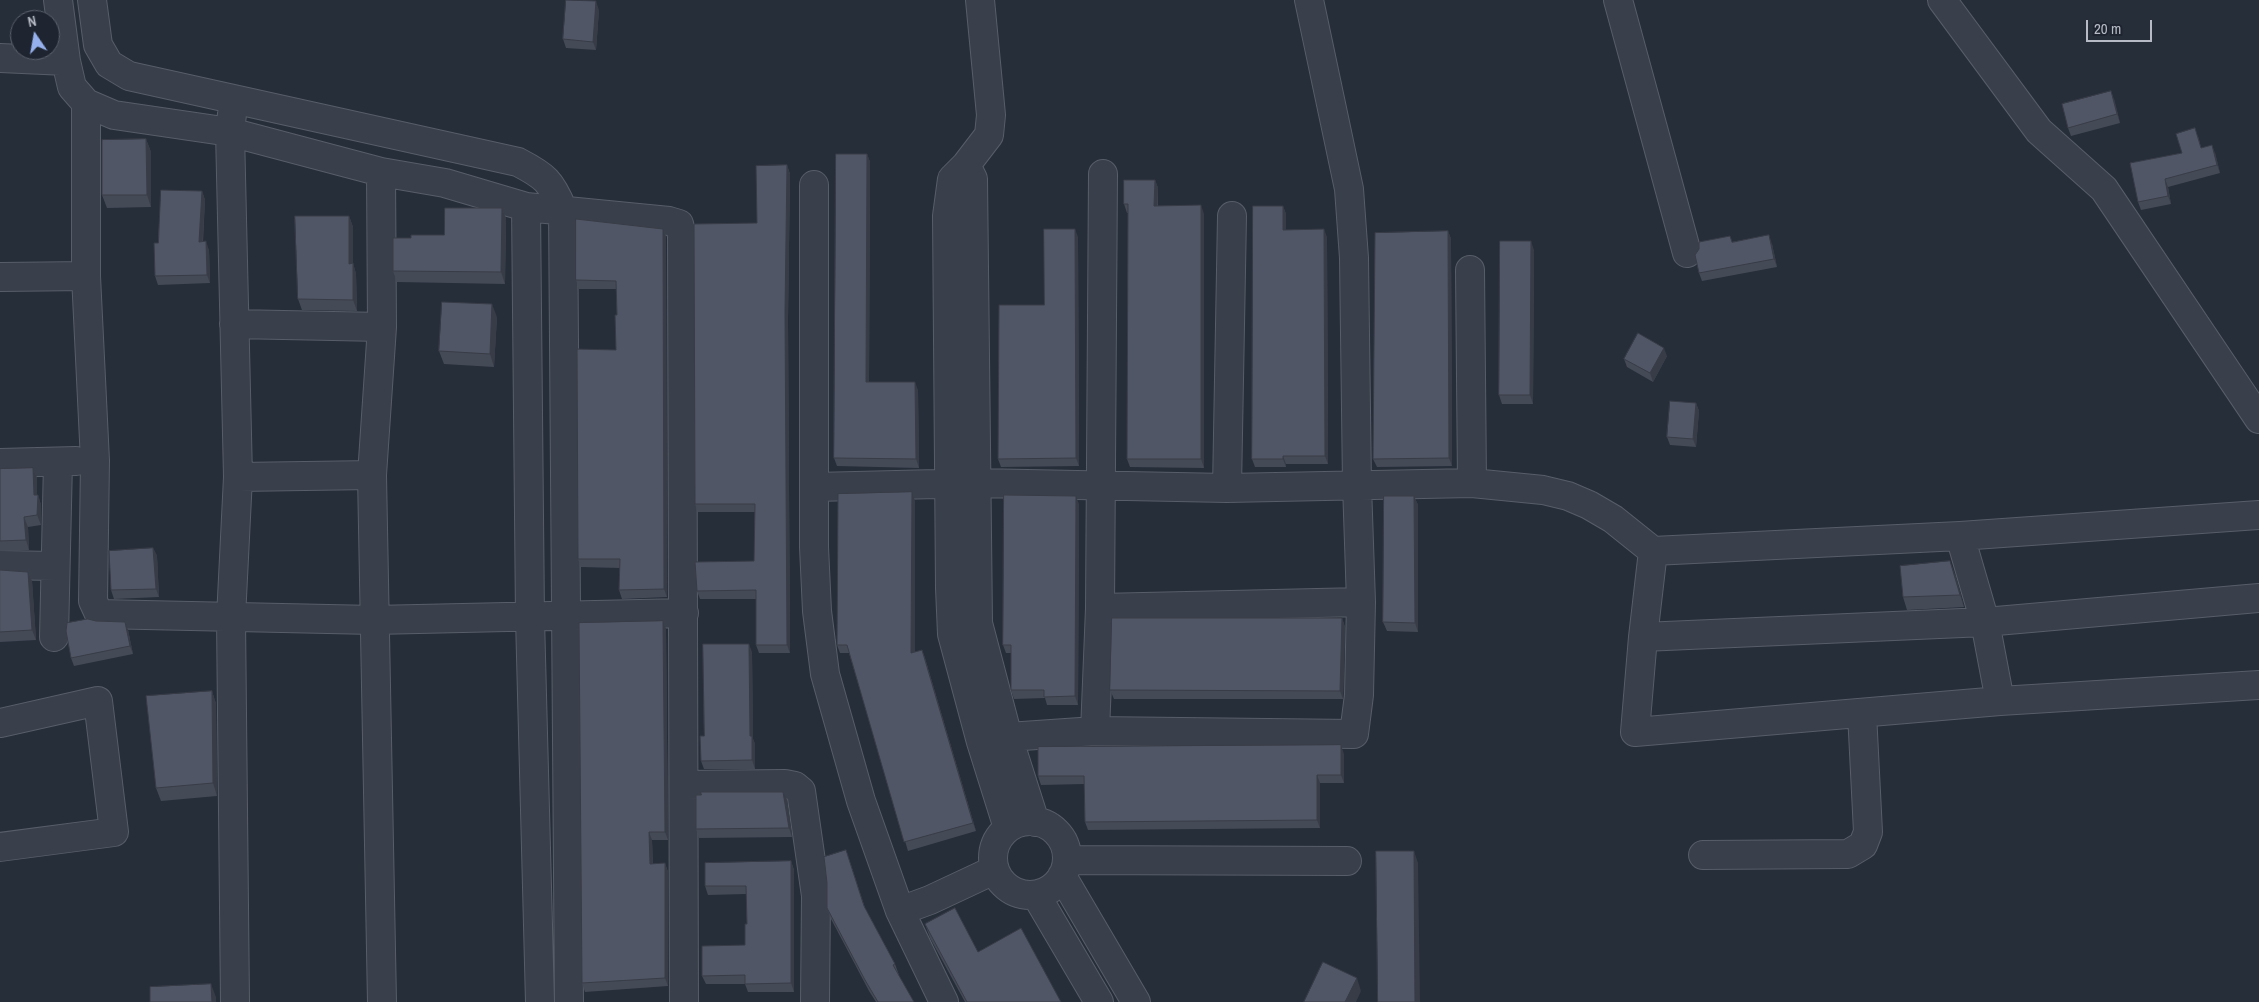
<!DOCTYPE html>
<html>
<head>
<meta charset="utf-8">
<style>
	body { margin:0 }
	#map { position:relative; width:2259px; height:1002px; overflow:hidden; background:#262e3a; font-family:"Archivo Narrow",sans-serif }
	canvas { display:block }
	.north { position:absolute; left:10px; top:10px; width:50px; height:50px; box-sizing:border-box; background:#1f2530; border:1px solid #5b616c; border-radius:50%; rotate:348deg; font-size:14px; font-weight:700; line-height:20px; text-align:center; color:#b6bbc6 }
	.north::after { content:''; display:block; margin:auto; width:18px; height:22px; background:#95b0ec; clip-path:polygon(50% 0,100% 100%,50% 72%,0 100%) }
	.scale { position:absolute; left:2086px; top:20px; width:66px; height:22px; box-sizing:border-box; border:2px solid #b6bbc6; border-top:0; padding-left:6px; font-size:15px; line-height:18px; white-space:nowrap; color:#b6bbc6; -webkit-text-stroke:4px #1f2530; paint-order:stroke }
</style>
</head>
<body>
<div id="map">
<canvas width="2259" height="1002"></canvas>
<div class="north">N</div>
<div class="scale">20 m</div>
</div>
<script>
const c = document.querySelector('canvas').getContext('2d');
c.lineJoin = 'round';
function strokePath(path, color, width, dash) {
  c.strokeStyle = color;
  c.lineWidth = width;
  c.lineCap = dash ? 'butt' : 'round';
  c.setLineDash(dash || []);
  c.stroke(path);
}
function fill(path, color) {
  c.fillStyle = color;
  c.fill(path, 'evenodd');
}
const minor = new Path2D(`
	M 58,0 L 66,61 L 72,87 L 86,103 L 114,115 L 230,132 L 381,172 L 445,183 L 526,207 L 669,221 L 679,224 L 682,235 L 684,1002
	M 92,0 L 98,45 L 109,64 L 129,76 L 518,162 C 545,176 551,181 563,210 L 569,1002
	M 980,0 L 991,115 L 989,135 L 966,165 L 952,179 L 947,216 L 950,588 L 952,634 L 981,742 L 1008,828
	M 1618,0 L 1687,253
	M 1942,0 L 2039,131 L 2104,189 L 2259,419
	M 0,58 L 66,61
	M 86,103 L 86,276 L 95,461 L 93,601 L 99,614 L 374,620 L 684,613
	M 232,114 L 230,132 L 238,477 L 231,618 L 235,1002
	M 966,165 L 973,179 L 978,623 L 1008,737 L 1035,822
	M 381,172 L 382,327 L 372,475 L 382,1002
	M 814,185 L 814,547 L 817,611 L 825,674 L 861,801 L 900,911 L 944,1002
	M 526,207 L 530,618 L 540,1002
	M 1470,270 L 1472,483
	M 0,277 L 86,276
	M 234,324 L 382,327
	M 0,463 L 76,461
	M 238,477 L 372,475
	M 815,487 L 977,483 L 1227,488 L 1472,483 L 1543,490 L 1568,496 L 1589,505 L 1613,519 L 1653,551 L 1960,536 L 2259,515
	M 1227,488 L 1232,216
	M 1960,536 L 1985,622 L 2000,701
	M 1653,551 L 1643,637 L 1635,732 L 2000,701 L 2259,685
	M 0,565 L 54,566
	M 1100,608 L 1361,602
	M 54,637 L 58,462
	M 1643,637 L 1985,622 L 2259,598
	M 0,723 L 98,701 L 114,832 L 0,847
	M 1095,731 L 1100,608 L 1103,174
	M 981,742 L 1008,737 L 1095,731 L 1354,734 L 1359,695 L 1361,602 L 1357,485 L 1354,258 L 1349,189 L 1309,0
	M 685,785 L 785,784 L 795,786 L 801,791 L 816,896 L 815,1002
	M993 858a37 37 0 1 1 74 0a37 37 0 1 1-74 0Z
	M 1703,855 L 1848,854 L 1863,845 L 1868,832 L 1862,713
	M 1067,860 L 1347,861
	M 1062,876 L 1136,1002
	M 1036,895 L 1099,1002
	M 900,911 L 930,900 L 994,870`);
strokePath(minor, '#585e69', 30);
strokePath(minor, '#3a404b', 28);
fill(new Path2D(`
	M 599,10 L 596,50 L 566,48 L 563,39 Z
	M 2114,99 L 2120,123 L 2071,136 L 2068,128 Z
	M 2198,136 L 2201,148 L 2215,153 L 2220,173 L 2168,187 L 2171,204 L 2141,210 L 2138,202 Z
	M 146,139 L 151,152 L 151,207 L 107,208 L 102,195 Z
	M 867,154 L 870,162 L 869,382 L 918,390 L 919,468 L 837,466 L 834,458 Z
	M 787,165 L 790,174 L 788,320 L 790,653 L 759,653 L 756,645 L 756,599 L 700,599 L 697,591 L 754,561 L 755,512 L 698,512 L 695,504 L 757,223 Z
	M 1155,180 L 1158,188 L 1158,206 L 1204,214 L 1204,468 L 1130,467 L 1127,459 L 1128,213 L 1127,213 L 1124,204 Z
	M 202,191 L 205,200 L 203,242 L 209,250 L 210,283 L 158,285 L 155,276 L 158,243 Z
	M 1283,206 L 1286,214 L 1286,230 L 1327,237 L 1328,464 L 1286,464 L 1286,467 L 1255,467 L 1252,459 Z
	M 502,208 L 506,219 L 505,284 L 397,282 L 393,271 L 411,238 L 444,235 Z
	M 349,216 L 353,227 L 353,263 L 356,274 L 357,311 L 302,310 L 298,299 Z
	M 663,229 L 666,237 L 667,597 L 622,599 L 619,590 L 620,568 L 581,567 L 578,559 L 616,350 L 617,315 L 616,289 L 579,289 L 576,280 Z
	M 1448,231 L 1451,239 L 1452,466 L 1377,467 L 1373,459 Z
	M 1078,237 L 1079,466 L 1001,467 L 998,459 L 1044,305 Z
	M 1732,242 L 1772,244 L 1777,267 L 1702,281 L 1699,273 Z
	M 1534,250 L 1533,404 L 1502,404 L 1499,395 Z
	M 497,317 L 494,367 L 444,364 L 439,351 Z
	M 1667,356 L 1653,382 L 1627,367 L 1624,359 Z
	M 1696,403 L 1699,411 L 1696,447 L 1670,445 L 1667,437 Z
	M 33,468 L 37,478 L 37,495 L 38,495 L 41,505 L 41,525 L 28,527 L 29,550 L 0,551 L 0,469 Z
	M 1414,496 L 1418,505 L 1418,632 L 1387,631 L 1383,622 Z
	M 915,501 L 915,652 L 922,650 L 925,658 L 976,831 L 908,851 L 849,653 L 840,653 L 837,645 Z
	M 1079,504 L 1078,705 L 1047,705 L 1045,698 L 1014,699 L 1011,690 L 1011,653 L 1006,653 L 1003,645 Z
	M 153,548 L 157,556 L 159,597 L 114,599 L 111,590 Z
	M 0,570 L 28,572 L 32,581 L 36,640 L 0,642 Z
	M 1955,574 L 1964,607 L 1907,610 L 1903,597 Z
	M 1342,618 L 1345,627 L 1343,699 L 1114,699 L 1110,690 Z
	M 96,621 L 125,622 L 128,630 L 133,654 L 74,666 L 71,658 Z
	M 663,621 L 666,629 L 668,840 L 652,840 L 653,864 L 665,863 L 668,872 L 668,986 L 585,992 L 582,983 Z
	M 752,652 L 753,739 L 755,744 L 755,769 L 704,769 L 701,761 L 704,736 Z
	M 212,691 L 216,704 L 217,796 L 161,801 L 156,788 Z
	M 1344,754 L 1344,783 L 1320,783 L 1320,828 L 1088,830 L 1085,822 L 1084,784 L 1041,785 L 1038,776 Z
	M 787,800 L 792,837 L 699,838 L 696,829 Z
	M 846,850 L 865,908 L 895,964 L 899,975 L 898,975 L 914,1002 L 876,1002 L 869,991 L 831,919 L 827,908 Z
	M 791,861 L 794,870 L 794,992 L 748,992 L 745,984 L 706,984 L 702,976 L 745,945 L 747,924 L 746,894 L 708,895 L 705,886 Z
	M 925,924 L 978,952 L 1061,1002 L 965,1002 L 930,938 Z`), '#454a57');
fill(new Path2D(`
	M 596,1 L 599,10 L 596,50 L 593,42 Z
	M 2111,91 L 2114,99 L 2120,123 L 2117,114 Z
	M 146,139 L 151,152 L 151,207 L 147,195 Z
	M 2212,145 L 2215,153 L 2220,173 L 2217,165 Z
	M 867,154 L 870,162 L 869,390 L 866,382 Z
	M 787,165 L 790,174 L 788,320 L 790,653 L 787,645 L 785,312 Z
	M 2165,179 L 2168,187 L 2171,204 L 2168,196 Z
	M 1155,180 L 1158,188 L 1157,214 L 1154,206 Z
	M 202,191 L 205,200 L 202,250 L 199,242 Z
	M 1201,205 L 1204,214 L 1204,468 L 1201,459 Z
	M 1283,206 L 1286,214 L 1286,238 L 1283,230 Z
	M 502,208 L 506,219 L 505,284 L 501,272 Z
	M 349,216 L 353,227 L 353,274 L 349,264 Z
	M 663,229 L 666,237 L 667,597 L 664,589 Z
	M 1075,229 L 1078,237 L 1079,466 L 1076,458 Z
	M 1324,229 L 1327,237 L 1328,464 L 1325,456 Z
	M 1448,231 L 1451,239 L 1452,466 L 1449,458 Z
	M 1769,235 L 1772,244 L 1777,267 L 1774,259 Z
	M 206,241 L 209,250 L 210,283 L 207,275 Z
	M 1531,241 L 1534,250 L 1533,404 L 1530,395 Z
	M 353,263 L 356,274 L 357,311 L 353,300 Z
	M 492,304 L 497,317 L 494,367 L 490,354 Z
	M 1664,348 L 1667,356 L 1653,382 L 1650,373 Z
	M 915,382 L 918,390 L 919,468 L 916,459 Z
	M 1696,403 L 1699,411 L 1696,447 L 1693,439 Z
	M 1283,456 L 1286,464 L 1286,467 L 1283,459 Z
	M 33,468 L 37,478 L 37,505 L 34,495 Z
	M 912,492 L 915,501 L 915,661 L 911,653 Z
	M 38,495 L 41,505 L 41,525 L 37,515 Z
	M 1076,496 L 1079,504 L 1078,705 L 1075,696 Z
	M 1414,496 L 1418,505 L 1418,632 L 1415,623 Z
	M 24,517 L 28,527 L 29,550 L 26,540 Z
	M 153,548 L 157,556 L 159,597 L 156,589 Z
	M 1950,561 L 1955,574 L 1964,607 L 1960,595 Z
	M 28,572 L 32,581 L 36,640 L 32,630 Z
	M 1342,618 L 1345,627 L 1343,699 L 1340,691 Z
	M 663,621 L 666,629 L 668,840 L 665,832 Z
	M 125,622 L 128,630 L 133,654 L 130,646 Z
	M 749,644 L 752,652 L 753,739 L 755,744 L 755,769 L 752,760 L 750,736 Z
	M 922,650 L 925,658 L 976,831 L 973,823 Z
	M 212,691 L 216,704 L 217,796 L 213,783 Z
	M 1341,745 L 1344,754 L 1344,783 L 1341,775 Z
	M 1317,775 L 1320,783 L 1320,828 L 1317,820 Z
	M 783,792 L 787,800 L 792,837 L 789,828 Z
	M 649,832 L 652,840 L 653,872 L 650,864 Z
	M 1414,851 L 1418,863 L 1420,1002 L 1415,1002 Z
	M 791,861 L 794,870 L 794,992 L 791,983 Z
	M 665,863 L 668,872 L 668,986 L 665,978 Z
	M 1357,978 L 1361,991 L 1356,1002 L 1345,1002 Z
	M 211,984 L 216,997 L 216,1002 L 212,1002 Z`), '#383c47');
const building = new Path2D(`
	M 566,0 L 596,1 L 593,42 L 563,39 Z
	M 2111,91 L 2117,114 L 2068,128 L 2062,104 Z
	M 2195,128 L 2201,148 L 2212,145 L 2217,165 L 2165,179 L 2168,196 L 2138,202 L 2130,163 L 2182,153 L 2176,134 Z
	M 146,139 L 147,195 L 102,195 L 102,140 Z
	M 836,154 L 867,154 L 866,382 L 915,382 L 916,459 L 834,458 Z
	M 787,165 L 785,312 L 787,645 L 756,645 L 756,590 L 697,591 L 695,562 L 754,561 L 755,504 L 695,504 L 694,224 L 757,223 L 756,166 Z
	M 1124,180 L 1155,180 L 1154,206 L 1201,205 L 1201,459 L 1127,459 L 1128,204 L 1124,204 Z
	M 161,190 L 202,191 L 199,242 L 206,241 L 207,275 L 155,276 L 154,243 L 158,243 Z
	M 1253,206 L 1283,206 L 1283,230 L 1324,229 L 1325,456 L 1283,456 L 1283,459 L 1252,459 Z
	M 445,208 L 502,208 L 501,272 L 393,271 L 393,238 L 411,238 L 411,235 L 444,235 Z
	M 295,216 L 349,216 L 349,264 L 353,263 L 353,300 L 298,299 Z
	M 576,219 L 663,229 L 664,589 L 619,590 L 620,559 L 578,559 L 577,349 L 616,350 L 615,315 L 617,315 L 616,281 L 576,280 Z
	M 1044,229 L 1075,229 L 1076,458 L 998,459 L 999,305 L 1044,305 Z
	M 1448,231 L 1449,458 L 1373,459 L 1375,233 Z
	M 1769,235 L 1774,259 L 1699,273 L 1695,255 L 1699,249 L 1699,242 L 1730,236 L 1732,242 Z
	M 1500,241 L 1531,241 L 1530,395 L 1499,395 Z
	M 442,302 L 492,304 L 490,354 L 439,351 Z
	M 1638,333 L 1664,348 L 1650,373 L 1624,359 Z
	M 1670,401 L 1696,403 L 1693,439 L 1667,437 Z
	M 33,468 L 34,495 L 38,495 L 37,515 L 24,517 L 26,540 L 0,541 L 0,469 Z
	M 912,492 L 911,653 L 922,650 L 973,823 L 904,842 L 847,645 L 837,645 L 838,494 Z
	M 1004,495 L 1076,496 L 1075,696 L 1044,697 L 1044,690 L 1011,690 L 1011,645 L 1003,645 Z
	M 1384,496 L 1414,496 L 1415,623 L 1383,622 Z
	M 153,548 L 156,589 L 111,590 L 109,551 Z
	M 1950,561 L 1960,595 L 1903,597 L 1900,566 Z
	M 0,570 L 28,572 L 32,630 L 0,632 Z
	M 1112,618 L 1342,618 L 1340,691 L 1110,690 Z
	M 88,619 L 96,621 L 125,622 L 130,646 L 71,658 L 66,631 L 67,623 Z
	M 663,621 L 665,832 L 649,832 L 650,864 L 665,863 L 665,978 L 582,983 L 579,623 Z
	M 703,644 L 749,644 L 750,736 L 752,736 L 752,760 L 701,761 L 700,736 L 704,736 Z
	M 212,691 L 213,783 L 156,788 L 146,696 Z
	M 1341,745 L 1341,775 L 1317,775 L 1317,820 L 1085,822 L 1084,776 L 1038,776 L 1038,747 Z
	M 701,792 L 783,792 L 789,828 L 696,829 L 696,795 L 701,795 Z
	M 846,850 L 864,906 L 895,964 L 893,965 L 914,1002 L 878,1002 L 865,980 L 827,908 L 827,883 L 824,857 Z
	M 1376,851 L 1414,851 L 1415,1002 L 1378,1002 Z
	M 791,861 L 791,983 L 745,984 L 745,975 L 702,976 L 702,946 L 745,945 L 745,924 L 747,924 L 746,886 L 705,886 L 705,863 Z
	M 955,908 L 978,952 L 1021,928 L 1061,1002 L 967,1002 L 925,924 Z
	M 1323,962 L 1357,978 L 1345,1002 L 1304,1002 Z
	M 211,984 L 212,1002 L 150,1002 L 150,987 Z`);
fill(building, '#505665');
strokePath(building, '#383c47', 1);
</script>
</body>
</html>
